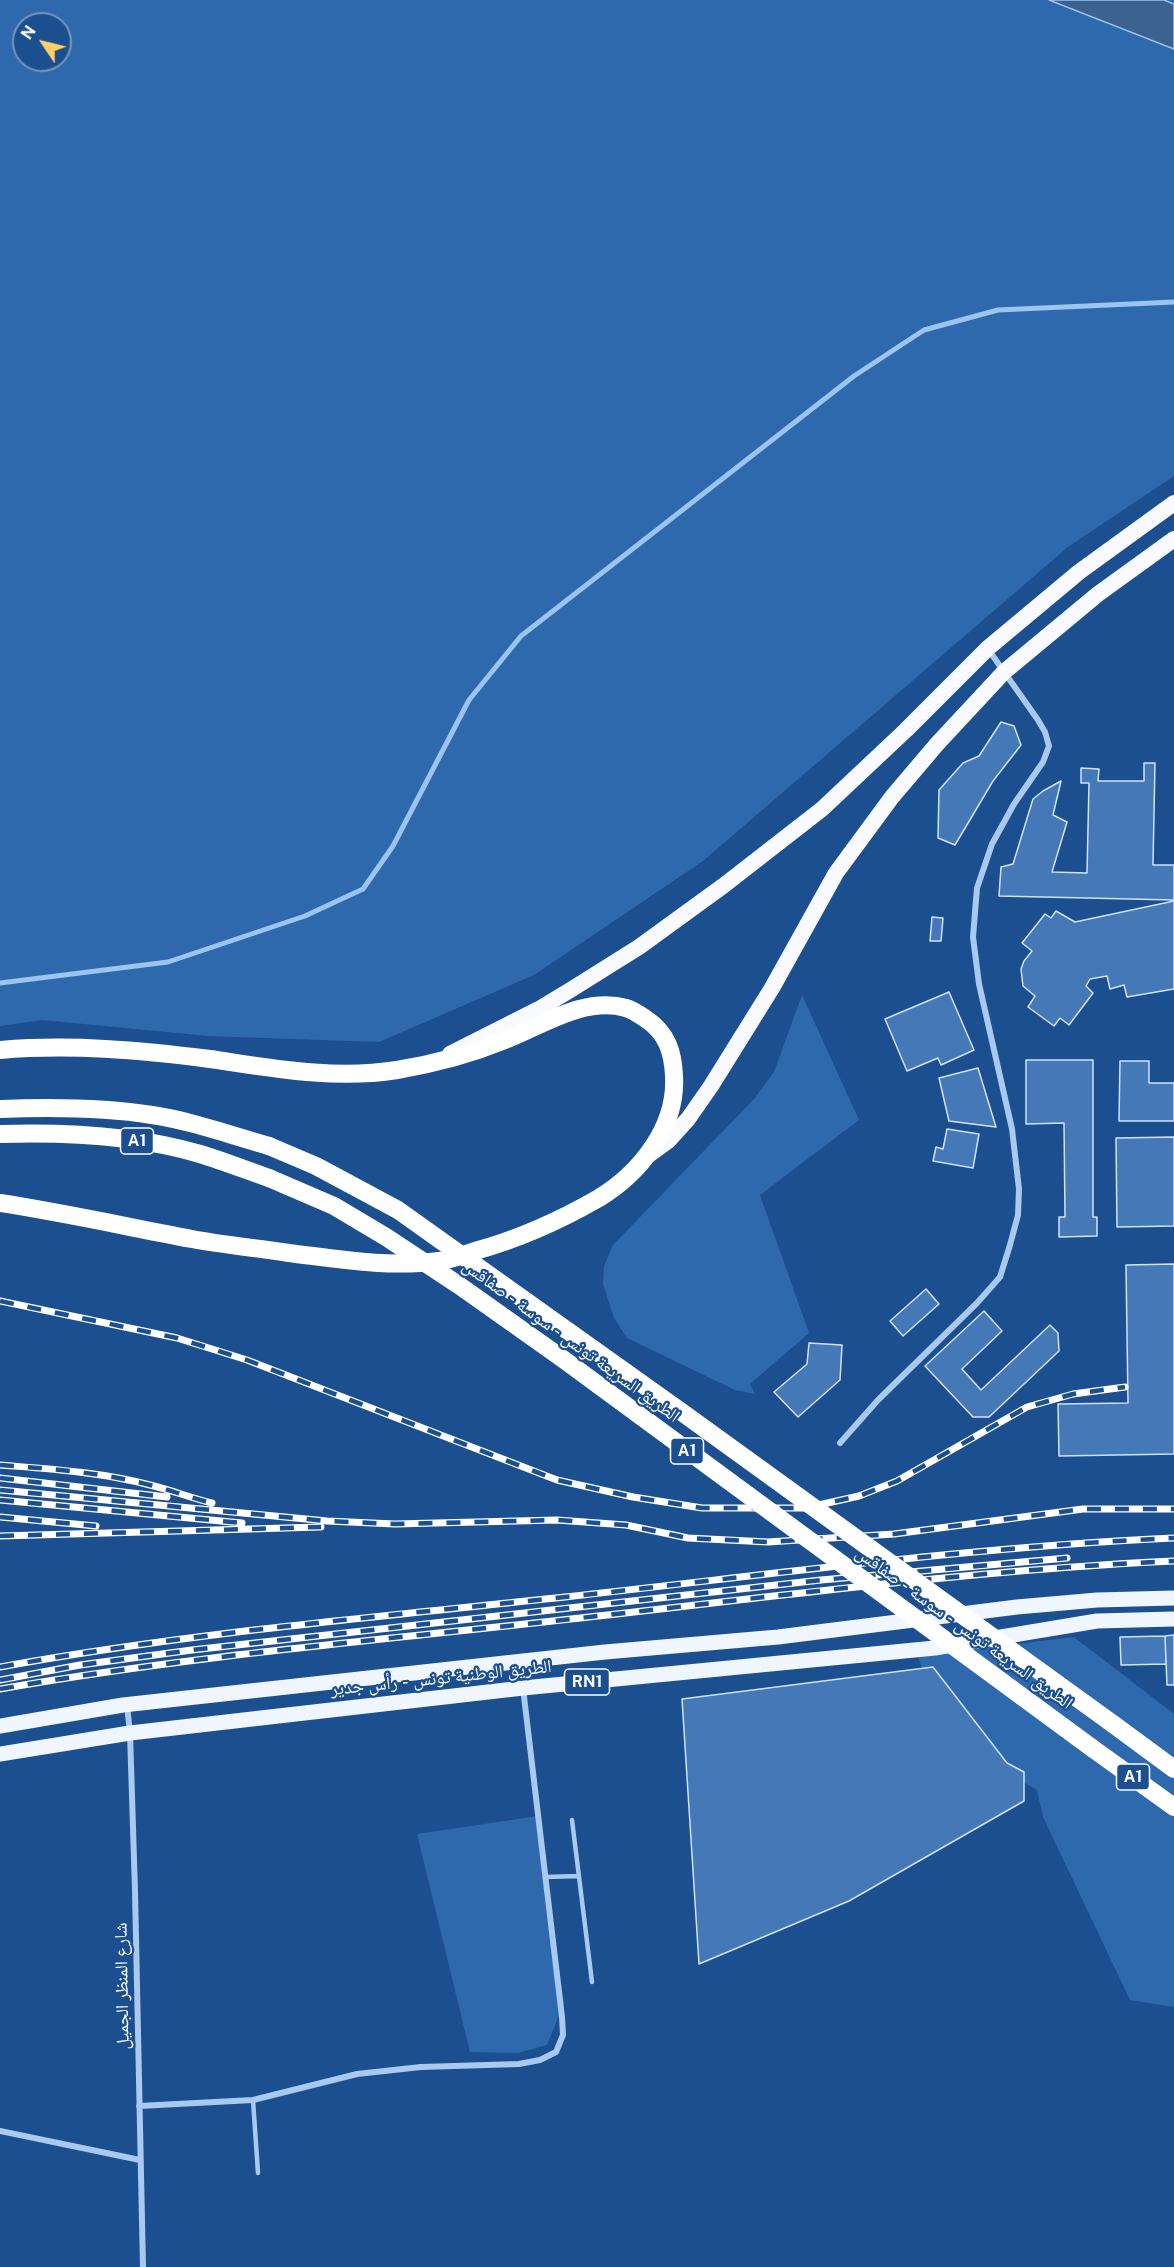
<!DOCTYPE html>
<html>
<head>
<meta charset="utf-8">
<style>
	body { margin:0 }
	#map { position:relative; width:1174px; height:2267px; overflow:hidden; background:#1b4f8f; font-family:"Public Sans",sans-serif }
	canvas { display:block }
	.north { position:absolute; left:12px; top:12px; width:60px; height:60px; box-sizing:border-box; background:#1b4f8f; border:2px solid #7695bc; border-radius:50%; rotate:305deg; font-size:16px; font-weight:700; line-height:24px; text-align:center; color:#fff }
	.north::after { content:''; display:block; margin:auto; width:21px; height:27px; background:#ffd166; clip-path:polygon(50% 0,100% 100%,50% 72%,0 100%) }
</style>
</head>
<body>
<div id="map">
<canvas width="1174" height="2267"></canvas>
<div class="north">N</div>
</div>
<script>
const c = document.querySelector('canvas').getContext('2d');
c.lineJoin = 'round';
function fill(path, color) {
  c.fillStyle = color;
  c.fill(path, 'evenodd');
}
function strokePath(path, color, width, dash) {
  c.strokeStyle = color;
  c.lineWidth = width;
  c.lineCap = dash ? 'butt' : 'round';
  c.setLineDash(dash || []);
  c.stroke(path);
}
function label(font, color, halo, rows, align = 'center') {
  c.font = font + ' "Public Sans","Noto Naskh Arabic",sans-serif';
  c.lineWidth = 4.5;
  c.setLineDash([]);
  c.textBaseline = 'middle';
  c.strokeStyle = halo;
  c.fillStyle = color;
  for (const [text, x, y, turn = 0] of rows) {
    c.save();
    c.translate(x, y);
    c.rotate((+turn || 0) * Math.PI / 180);
    c.textAlign = isNaN(turn) ? turn : align;
    if (halo) c.strokeText(text, 0, 0);
    c.fillText(text, 0, 0);
    c.restore();
  }
}
fill(new Path2D(`
	M 0,0 L 1174,0 L 1174,476 L 1068,547 L 703,861 L 534,975 L 379,1042 L 208,1036 L 42,1020 L 0,1026 ZM 24,24 L 60,24 L 60,60 L 24,60 Z
	M 802,995 L 859,1120 L 760,1195 L 809,1333 L 750,1384 L 755,1394 L 735,1390 L 627,1338 L 614,1318 L 603,1284 L 604,1266 L 613,1245 L 754,1099 L 774,1072 Z
	M 1074,1637 L 1174,1714 L 1174,2007 L 1130,2000 L 1043,1817 L 1037,1790 L 1015,1777 L 936,1712 L 918,1656 Z
	M 538,1816 L 564,2004 L 547,2045 L 518,2053 L 470,2052 L 417,1834 Z`), '#2e69ad');
const water = new Path2D(`
	M 1049,0 L 1164,0 L 1174,4 L 1174,49 Z`);
fill(water, '#3c6290');
strokePath(water, '#9cc4f0', 1.5);
strokePath(new Path2D(`
	M 0,983 L 168,962 L 305,916 L 363,889 L 393,846 L 469,700 L 521,636 L 854,376 L 924,330 L 998,310 L 1174,302`), '#9cc4f0', 5);
const building = new Path2D(`
	M 1001,722 L 1014,726 L 1021,745 L 993,781 L 955,845 L 938,838 L 939,790 L 963,763 L 979,756 Z
	M 1144,763 L 1155,763 L 1153,865 L 1174,865 L 1174,900 L 999,896 L 1001,867 L 1013,864 L 1033,799 L 1043,791 L 1061,781 L 1053,815 L 1067,822 L 1052,872 L 1087,873 L 1089,783 L 1081,783 L 1081,768 L 1099,769 L 1098,781 L 1144,781 Z
	M 1174,901 L 1174,989 L 1127,997 L 1124,985 L 1110,989 L 1107,976 L 1090,979 L 1086,986 L 1093,993 L 1069,1025 L 1060,1018 L 1054,1026 L 1028,1007 L 1035,996 L 1023,986 L 1021,969 L 1024,961 L 1032,951 L 1022,943 L 1045,914 L 1051,918 L 1056,911 L 1075,922 Z
	M 932,917 L 943,918 L 941,941 L 930,941 Z
	M 949,992 L 974,1050 L 941,1065 L 938,1058 L 907,1071 L 885,1019 Z
	M 1026,1060 L 1093,1060 L 1093,1217 L 1097,1217 L 1097,1236 L 1059,1237 L 1059,1217 L 1065,1217 L 1064,1123 L 1026,1124 Z
	M 1120,1061 L 1149,1061 L 1149,1083 L 1174,1083 L 1174,1121 L 1119,1121 Z
	M 978,1068 L 996,1127 L 949,1121 L 939,1078 Z
	M 947,1129 L 979,1134 L 973,1168 L 933,1161 L 936,1147 L 943,1149 Z
	M 1174,1137 L 1174,1226 L 1117,1227 L 1116,1138 Z
	M 1174,1264 L 1174,1454 L 1059,1456 L 1058,1404 L 1128,1403 L 1126,1265 Z
	M 926,1289 L 939,1304 L 903,1336 L 890,1321 Z
	M 984,1311 L 1002,1331 L 962,1369 L 981,1390 L 1050,1325 L 1058,1333 L 1059,1351 L 989,1417 L 973,1417 L 925,1366 Z
	M 809,1343 L 842,1345 L 840,1380 L 798,1417 L 774,1392 L 807,1364 Z
	M 1174,1635 L 1174,1685 L 1167,1685 L 1165,1636 Z
	M 1165,1636 L 1166,1664 L 1121,1665 L 1120,1637 Z
	M 933,1667 L 1007,1763 L 1024,1772 L 1024,1801 L 849,1901 L 699,1964 L 682,1699 Z`);
fill(building, '#4478b7');
strokePath(building, '#cfe3fa', 1.5);
strokePath(new Path2D(`
	M 572,1820 L 592,1982
	M 545,1877 L 579,1876
	M 253,2100 L 258,2173`), '#a9c9ee', 4.5);
strokePath(new Path2D(`
	M 840,1443 L 878,1400 L 977,1303 L 1000,1277 L 1010,1245 L 1018,1215 L 1019,1189 L 1012,1129 L 979,984 L 973,937 L 977,888 L 992,844 L 1014,804 L 1043,762 L 1049,746 L 1045,732 L 1038,720 L 988,649
	M 127,1705 L 130,1733 L 135,1891 L 143,2267
	M 139,2106 L 253,2100 L 357,2074 L 421,2067 L 519,2064 L 540,2060 L 556,2052 L 563,2035 L 562,2017 L 523,1688
	M 0,2131 L 140,2160`), '#a9c9ee', 6);
strokePath(new Path2D(`
	M 0,1726 L 123,1705 L 605,1652 L 778,1637 L 1017,1607 L 1097,1600 L 1174,1598
	M 0,1754 L 130,1733 L 523,1688 L 935,1648 L 1097,1621 L 1174,1619`), '#f0f6ff', 15);
strokePath(new Path2D(`
	M 450,1054 L 539,1009 L 572,989 L 639,947 L 723,886 L 822,809 L 906,730 L 988,648 L 1079,572 L 1174,503
	M 650,1154 L 668,1141 L 688,1119 L 711,1086 L 772,988 L 836,873 L 892,797 L 937,744 L 1004,672 L 1098,594 L 1174,539`), '#f8faff', 16);
strokePath(new Path2D(`
	M 0,1050 C 70,1044 140,1050 210,1059 C 272,1068 334,1080 397,1070 C 433,1064 471,1054 505,1040 C 543,1025 585,996 626,1008 C 633,1010 640,1015 646,1019 C 667,1033 673,1052 674,1076 C 677,1127 640,1173 599,1198 C 559,1221 519,1239 475,1251 C 463,1255 451,1260 439,1261 C 389,1268 338,1259 289,1253 C 257,1248 224,1245 192,1239 C 128,1227 65,1213 0,1203
	M 0,1109 C 51,1107 102,1107 152,1115 C 192,1121 230,1135 269,1146
	M 0,1134 C 66,1132 136,1135 200,1154 C 223,1161 246,1170 269,1178
	M 1113,1724 L 1174,1769
	M 1092,1748 L 1174,1807`), '#fff', 18);
const rail = new Path2D(`
	M 0,1301 L 177,1338 L 247,1360 L 557,1480 L 633,1497 L 702,1508 L 805,1508 L 859,1496 L 897,1481 L 1027,1407 L 1073,1394 L 1125,1387
	M 0,1465 C 50,1469 101,1472 150,1485 C 171,1490 191,1498 212,1503
	M 0,1478 L 167,1497
	M 0,1490 L 327,1521 L 395,1524 L 557,1520 L 626,1525 L 688,1538 L 768,1542 L 894,1534 L 1083,1509 L 1174,1509
	M 0,1500 L 242,1523
	M 0,1517 L 96,1526
	M 0,1536 L 321,1527
	M 0,1667 C 187,1633 377,1617 565,1597 C 768,1575 970,1547 1174,1538
	M 0,1680 L 80,1665 L 192,1650 L 821,1580 L 1067,1558
	M 0,1689 C 189,1656 381,1640 571,1619 C 772,1597 973,1570 1174,1561`);
strokePath(rail, '#fff', 7);
strokePath(rail, '#1b4f8f', 4.5, [14]);
strokePath(new Path2D(`
	M 269,1146 L 316,1166 L 398,1210 L 683,1413 L 1113,1724
	M 269,1178 L 334,1206 L 386,1237 L 460,1286 L 563,1359 L 1092,1748`), '#fff', 18);
for (const [x, y, w] of [
	[137,1141,33],
	[687,1451,33],
	[587,1682,45],
	[1133,1777,33]
]) {
  const box = new Path2D();
  box.roundRect(x - w / 2, y - 13, w, 26, 4.5);
  c.fillStyle = '#1b4f8f';
  c.fill(box);
  strokePath(box, '#fff', 1.5);
}
label('bold 16px', '#fff', null, [
	["A1",137,1141],
	["A1",687,1451],
	["RN1",587,1682],
	["A1",1133,1777]
]);
label('18px', '#fff', '#1b4f8f', [
	["الطريق السريعة تونس - سوسة - صفاقس",571,1341,36],
	["الطريق السريعة تونس - سوسة - صفاقس",964,1628,36],
	["الطريق الوطنية تونس - رأس جدير",441,1678,-6],
	["شارع المنظر الجميل",122,1986,-91]
]);
</script>
</body>
</html>
